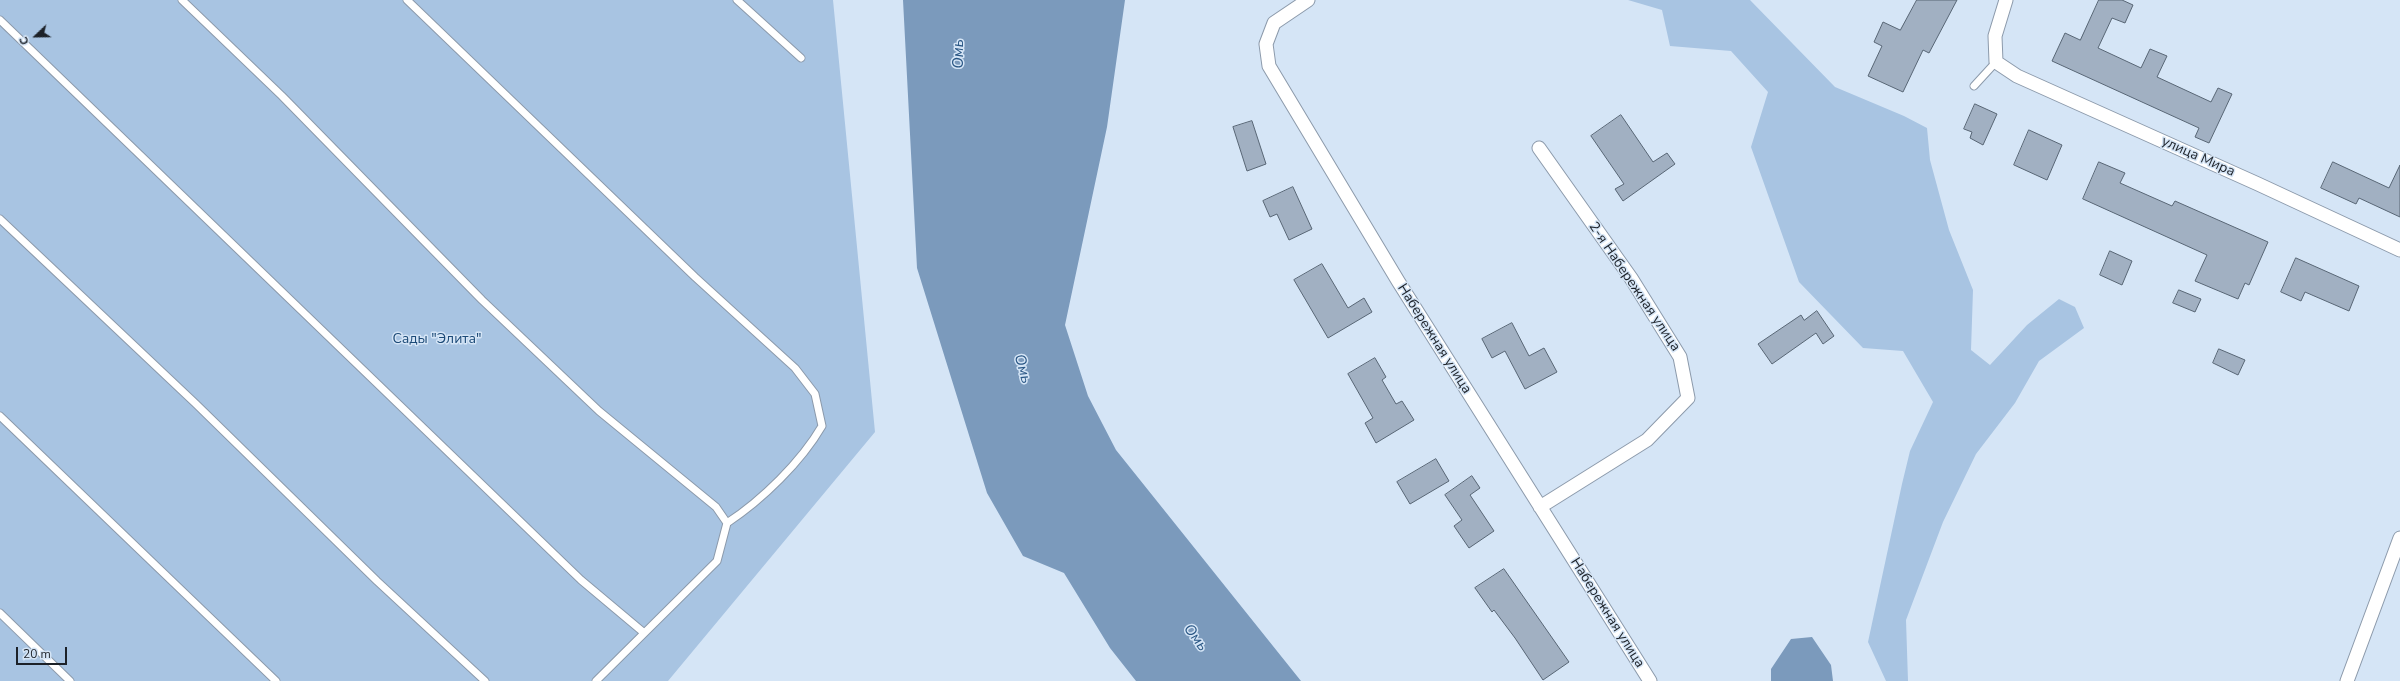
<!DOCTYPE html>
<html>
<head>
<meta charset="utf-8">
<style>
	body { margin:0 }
	#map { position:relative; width:2400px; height:681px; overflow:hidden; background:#d5e5f6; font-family:"Nunito Sans",sans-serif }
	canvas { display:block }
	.north { position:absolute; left:16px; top:16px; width:40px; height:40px; -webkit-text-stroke:3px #d5e5f6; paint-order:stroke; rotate:248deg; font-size:11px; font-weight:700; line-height:16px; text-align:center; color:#1c2128 }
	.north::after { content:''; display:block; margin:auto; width:14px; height:18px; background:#1c2128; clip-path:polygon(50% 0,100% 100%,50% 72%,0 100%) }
	.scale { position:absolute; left:16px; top:647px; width:51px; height:18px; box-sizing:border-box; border:2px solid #1c2128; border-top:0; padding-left:5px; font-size:12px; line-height:14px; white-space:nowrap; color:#1c2128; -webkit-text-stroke:3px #d5e5f6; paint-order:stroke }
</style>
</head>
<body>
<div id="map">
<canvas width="2400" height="681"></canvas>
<div class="north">С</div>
<div class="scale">20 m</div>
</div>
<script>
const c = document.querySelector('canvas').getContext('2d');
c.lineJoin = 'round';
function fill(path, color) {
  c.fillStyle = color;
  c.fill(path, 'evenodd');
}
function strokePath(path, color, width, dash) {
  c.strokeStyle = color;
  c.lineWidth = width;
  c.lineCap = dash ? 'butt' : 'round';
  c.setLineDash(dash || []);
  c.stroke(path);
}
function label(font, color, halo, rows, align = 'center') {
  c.font = font + ' "Nunito Sans",sans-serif';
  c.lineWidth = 3;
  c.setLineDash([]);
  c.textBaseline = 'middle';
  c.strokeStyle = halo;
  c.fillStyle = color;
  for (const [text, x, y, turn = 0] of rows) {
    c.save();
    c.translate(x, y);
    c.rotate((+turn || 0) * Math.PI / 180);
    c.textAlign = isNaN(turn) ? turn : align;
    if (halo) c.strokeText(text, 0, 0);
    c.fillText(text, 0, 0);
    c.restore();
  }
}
fill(new Path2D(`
	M 0,0 L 833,0 L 875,432 L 668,681 L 0,681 Z
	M 1628,0 L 1750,0 L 1835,87 L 1904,116 L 1927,128 L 1930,160 L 1949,230 L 1973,290 L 1971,350 L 1990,365 L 2027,325 L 2059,299 L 2075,307 L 2084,328 L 2039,361 L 2015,403 L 1976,454 L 1943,522 L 1906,620 L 1908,681 L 1886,681 L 1868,642 L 1902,484 L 1910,451 L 1933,402 L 1903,351 L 1863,348 L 1799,282 L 1751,147 L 1768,92 L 1731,51 L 1670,46 L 1662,10 Z`), '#a8c4e2');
fill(new Path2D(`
	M 903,0 L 1125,0 L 1107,127 L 1065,325 L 1088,396 L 1116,450 L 1301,681 L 1136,681 L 1110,648 L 1064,573 L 1023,556 L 987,493 L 917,268 Z
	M 1812,637 L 1831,665 L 1833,681 L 1771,681 L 1771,669 L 1791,639 Z`), '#7b9abc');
const building = new Path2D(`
	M 1917,0 L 1957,0 L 1929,53 L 1923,50 L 1903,92 L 1868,76 L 1882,46 L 1874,42 L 1883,22 L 1900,30 Z
	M 2099,0 L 2122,0 L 2133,5 L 2125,23 L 2112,18 L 2098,48 L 2141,68 L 2150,49 L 2167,56 L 2157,77 L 2211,102 L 2218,88 L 2232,94 L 2209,143 L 2195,137 L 2199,128 L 2052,61 L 2065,33 L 2080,40 Z
	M 1975,104 L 1997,114 L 1983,145 L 1970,138 L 1972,132 L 1964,129 Z
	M 1621,115 L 1653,162 L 1667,153 L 1675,164 L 1623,201 L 1615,189 L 1624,184 L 1591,136 Z
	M 1252,121 L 1266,164 L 1247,171 L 1233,127 Z
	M 2029,130 L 2062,145 L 2047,180 L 2014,165 Z
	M 2099,162 L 2125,173 L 2120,183 L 2172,206 L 2175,201 L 2268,242 L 2249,285 L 2245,283 L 2238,299 L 2195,281 L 2207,255 L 2083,199 Z
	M 2333,162 L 2389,188 L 2400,165 L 2400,217 L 2359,198 L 2356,204 L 2321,188 Z
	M 1293,187 L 1312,229 L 1289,240 L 1277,214 L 1270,217 L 1263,201 Z
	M 2110,251 L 2132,261 L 2122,285 L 2100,275 Z
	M 2296,258 L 2359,286 L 2349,311 L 2305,292 L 2301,301 L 2281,292 Z
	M 1322,264 L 1348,308 L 1364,298 L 1372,312 L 1328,338 L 1294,280 Z
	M 2179,290 L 2201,299 L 2195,312 L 2173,303 Z
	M 1817,311 L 1834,336 L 1823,344 L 1816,333 L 1772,364 L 1758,344 L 1801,315 L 1804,320 Z
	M 1512,323 L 1529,356 L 1544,348 L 1557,372 L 1525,389 L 1505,351 L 1492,358 L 1482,339 Z
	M 2219,349 L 2245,360 L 2238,375 L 2213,363 Z
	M 1375,358 L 1386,377 L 1382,380 L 1396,404 L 1402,401 L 1414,420 L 1376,443 L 1365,423 L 1373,418 L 1348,374 Z
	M 1436,459 L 1449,481 L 1410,504 L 1397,482 Z
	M 1472,476 L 1480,488 L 1470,495 L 1494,531 L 1469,548 L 1454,526 L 1462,520 L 1445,495 Z
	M 1504,569 L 1569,662 L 1543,680 L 1515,638 L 1494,610 L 1492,612 L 1475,588 Z`);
fill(building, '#a1b0c2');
strokePath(building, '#586675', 1);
const service = new Path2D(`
	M 182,0 L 282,96 L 482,300 L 599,411 L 716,507 L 727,523 L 717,561 L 596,681
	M 407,0 L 695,277 L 795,368 L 815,394 L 822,426 C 801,462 762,500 727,523
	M 737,0 L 801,58
	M 0,20 L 581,580 L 643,632
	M 1974,86 L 1996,62
	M 0,219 L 196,404 L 377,581 L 485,681
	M 0,416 L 276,681
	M 0,613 L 70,681`);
const minor = new Path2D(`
	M 1308,0 L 1274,23 L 1266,44 L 1269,66 L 1398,281 L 1650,681
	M 2006,0 L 1995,36 L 1996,62 L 2017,76 L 2258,184 L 2400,250
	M 1539,148 L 1631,278 L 1680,357 L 1688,398 L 1647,440 L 1540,507
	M 2347,681 L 2400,538`);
strokePath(service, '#8c9aab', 9);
strokePath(minor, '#8c9aab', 15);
strokePath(service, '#fff', 7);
strokePath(minor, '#fff', 13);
label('14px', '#1c2128', '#d5e5f6', [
	["улица Мира",2198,157,24],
	["2-я Набережная улица",1634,287,56],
	["Набережная улица",1434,339,58],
	["Набережная улица",1607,613,58]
]);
label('14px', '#1c4a77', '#d5e5f6', [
	["Сады \"Элита\"",437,340]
]);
label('italic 15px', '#295684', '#d5e5f6', [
	["Омь",959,54,-90],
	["Омь",1022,369,74],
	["Омь",1195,638,53]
]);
</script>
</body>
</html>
